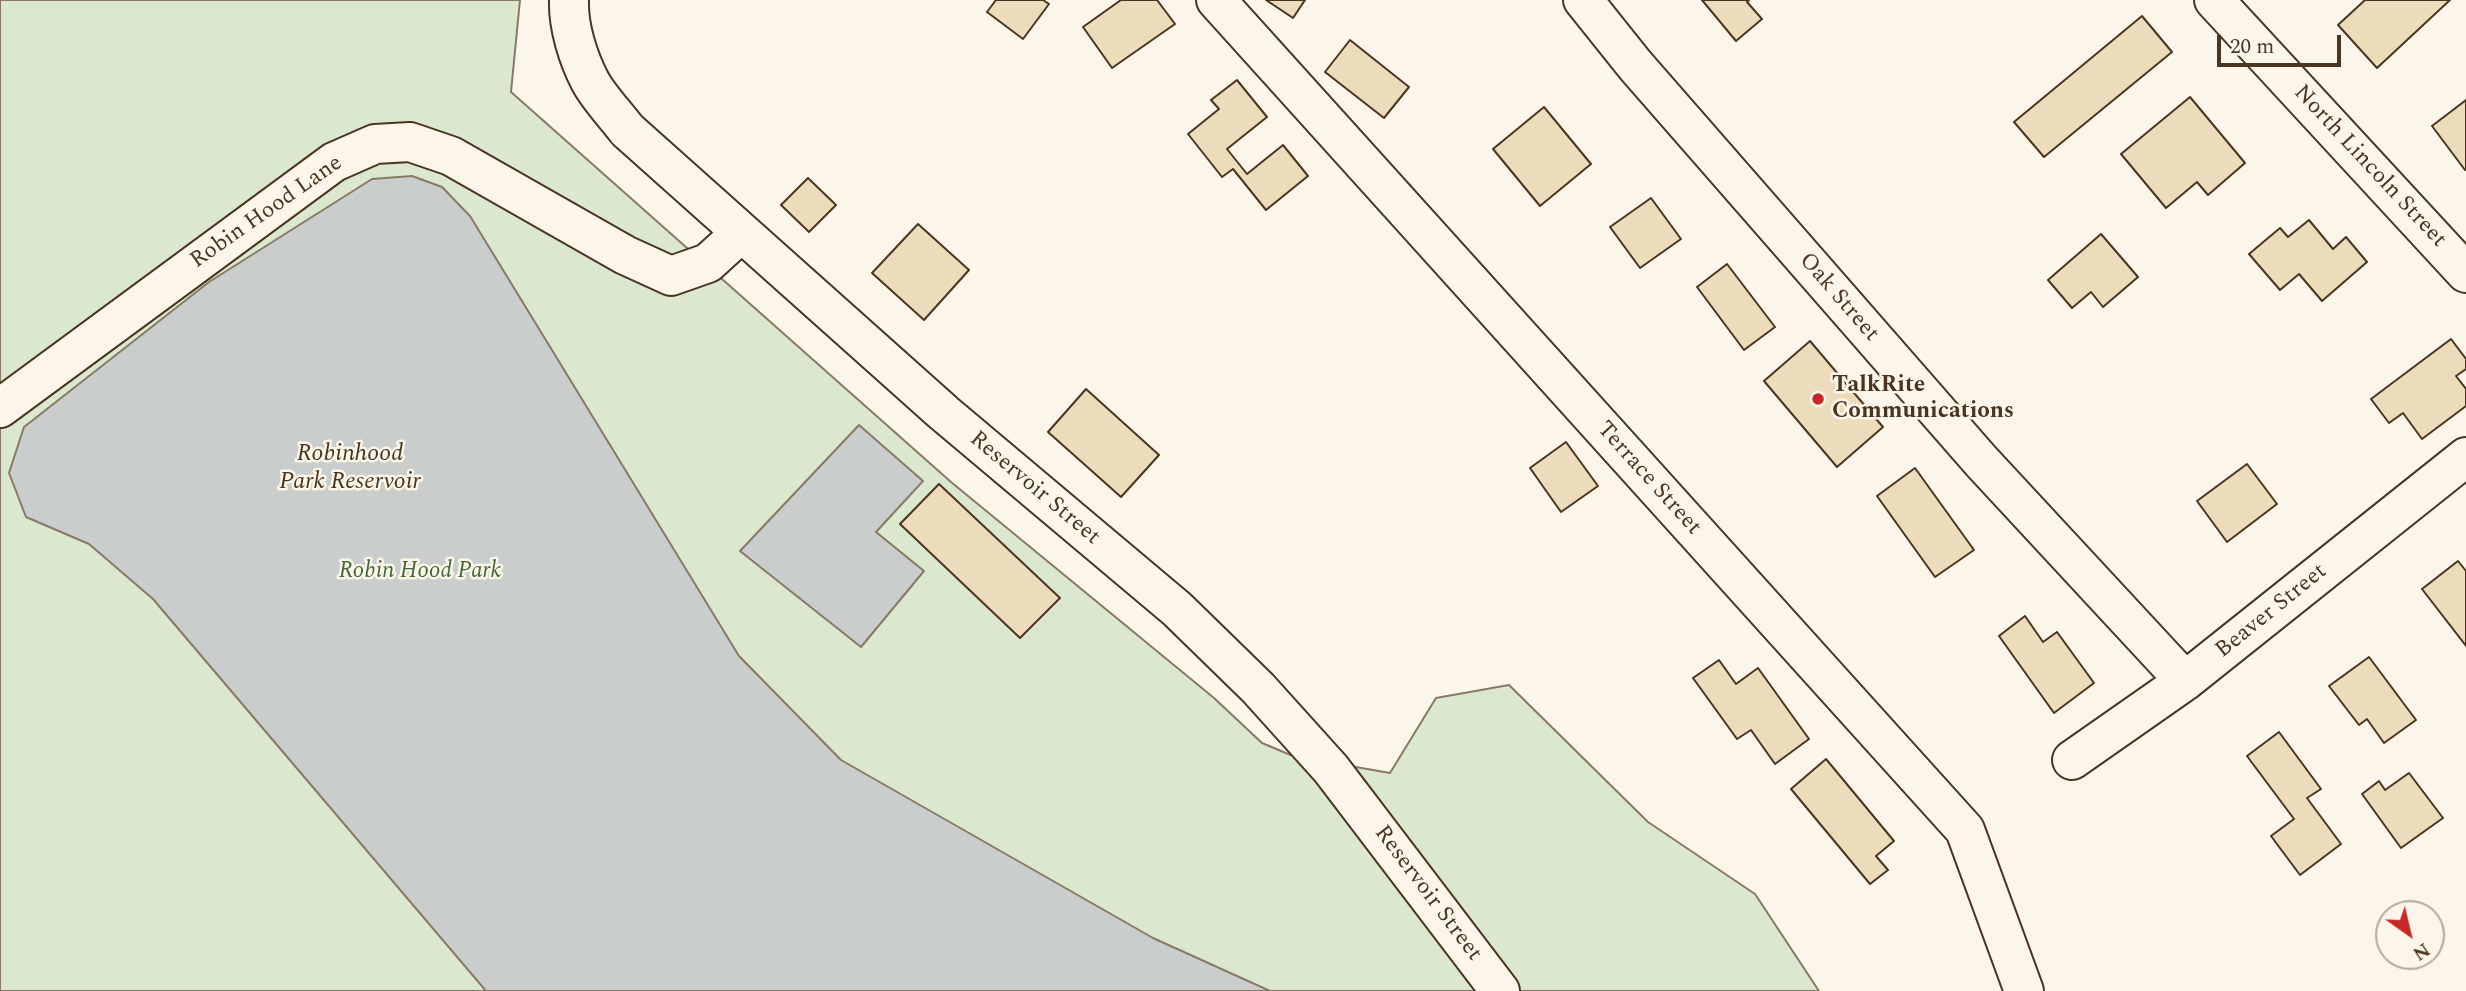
<!DOCTYPE html>
<html>
<head>
<meta charset="utf-8">
<style>
	body { margin:0 }
	#map { position:relative; width:2466px; height:991px; overflow:hidden; background:#fbf6e9; font-family:Spectral,serif }
	canvas { display:block }
	.north { position:absolute; left:2375px; top:900px; width:70px; height:70px; box-sizing:border-box; background:#fbf6e9; border:2px solid #b4a999; border-radius:50%; rotate:146deg; font-size:19px; font-weight:700; line-height:28px; text-align:center; color:#4a3520 }
	.north::after { content:''; display:block; margin:auto; width:24px; height:32px; background:#c62828; clip-path:polygon(50% 0,100% 100%,50% 72%,0 100%) }
	.scale { position:absolute; left:2217px; top:35px; width:124px; height:32px; box-sizing:border-box; border:4px solid #4a3520; border-top:0; padding-left:9px; font-size:21px; line-height:24px; white-space:nowrap; color:#4a3520; -webkit-text-stroke:5px #fbf6e9; paint-order:stroke }
</style>
</head>
<body>
<div id="map">
<canvas width="2466" height="991"></canvas>
<div class="north">N</div>
<div class="scale">20 m</div>
</div>
<script>
const c = document.querySelector('canvas').getContext('2d');
c.lineJoin = 'round';
function fill(path, color) {
  c.fillStyle = color;
  c.fill(path, 'evenodd');
}
function strokePath(path, color, width, dash) {
  c.strokeStyle = color;
  c.lineWidth = width;
  c.lineCap = dash ? 'butt' : 'round';
  c.setLineDash(dash || []);
  c.stroke(path);
}
function label(font, color, halo, rows, align = 'center') {
  c.font = font + ' Spectral,serif';
  c.lineWidth = 5;
  c.setLineDash([]);
  c.textBaseline = 'middle';
  c.strokeStyle = halo;
  c.fillStyle = color;
  for (const [text, x, y, turn = 0] of rows) {
    c.save();
    c.translate(x, y);
    c.rotate((+turn || 0) * Math.PI / 180);
    c.textAlign = isNaN(turn) ? turn : align;
    if (halo) c.strokeText(text, 0, 0);
    c.fillText(text, 0, 0);
    c.restore();
  }
}
const green = new Path2D(`
	M 0,0 L 520,0 L 511,92 L 951,482 L 1214,698 L 1262,743 L 1293,756 L 1390,773 L 1436,698 L 1509,685 L 1648,822 L 1755,894 L 1819,991 L 0,991 Z`);
fill(green, '#dce7d0');
strokePath(green, '#887966', 2);
const water = new Path2D(`
	M 412,176 L 442,187 L 470,216 L 739,656 L 841,760 L 1153,938 L 1270,991 L 486,991 L 153,599 L 89,544 L 26,517 L 9,473 L 24,427 L 209,282 L 372,179 Z
	M 859,425 L 923,481 L 876,532 L 924,571 L 861,647 L 740,551 Z`);
fill(water, '#c9cecd');
strokePath(water, '#887966', 2);
const building = new Path2D(`
	M 996,0 L 1043,0 L 1049,4 L 1023,39 L 987,12 Z
	M 1121,0 L 1157,0 L 1175,24 L 1112,68 L 1083,27 Z
	M 1266,0 L 1305,0 L 1293,18 Z
	M 1702,0 L 1749,0 L 1747,2 L 1762,19 L 1736,41 Z
	M 2365,0 L 2450,0 L 2377,68 L 2338,25 Z
	M 2142,16 L 2172,52 L 2044,157 L 2014,122 Z
	M 1350,40 L 1409,87 L 1384,118 L 1325,72 Z
	M 1237,80 L 1267,117 L 1227,149 L 1247,174 L 1283,145 L 1308,176 L 1266,210 L 1233,169 L 1222,177 L 1188,134 L 1219,109 L 1211,100 Z
	M 2190,97 L 2245,163 L 2208,195 L 2197,182 L 2166,208 L 2121,154 Z
	M 2466,100 L 2466,170 L 2465,170 L 2432,126 Z
	M 1544,107 L 1591,164 L 1540,206 L 1493,149 Z
	M 808,178 L 836,205 L 809,232 L 781,205 Z
	M 1651,198 L 1681,239 L 1640,268 L 1610,227 Z
	M 2309,220 L 2333,249 L 2346,237 L 2367,262 L 2322,301 L 2299,274 L 2280,290 L 2249,254 L 2280,228 L 2288,237 Z
	M 918,224 L 969,270 L 924,320 L 872,273 Z
	M 2101,234 L 2138,277 L 2103,307 L 2091,292 L 2072,308 L 2048,280 Z
	M 1727,264 L 1775,327 L 1744,350 L 1697,287 Z
	M 2451,339 L 2466,359 L 2466,369 L 2456,376 L 2466,389 L 2466,406 L 2422,439 L 2403,413 L 2389,423 L 2371,399 Z
	M 1810,341 L 1883,427 L 1837,467 L 1764,381 Z
	M 1086,389 L 1159,455 L 1121,497 L 1048,432 Z
	M 1566,442 L 1598,486 L 1561,512 L 1530,468 Z
	M 2247,464 L 2277,504 L 2227,542 L 2197,501 Z
	M 1915,468 L 1974,550 L 1935,577 L 1877,496 Z
	M 939,484 L 1060,598 L 1020,638 L 900,524 Z
	M 2458,561 L 2466,571 L 2466,646 L 2422,589 Z
	M 2025,616 L 2043,642 L 2057,632 L 2094,683 L 2054,713 L 1999,636 Z
	M 2369,657 L 2416,720 L 2384,743 L 2367,719 L 2359,725 L 2329,686 Z
	M 1719,660 L 1736,684 L 1758,668 L 1809,739 L 1775,764 L 1751,730 L 1737,739 L 1693,678 Z
	M 2279,732 L 2321,789 L 2307,798 L 2341,844 L 2300,875 L 2271,836 L 2294,819 L 2247,756 Z
	M 1826,759 L 1894,841 L 1876,856 L 1888,870 L 1870,884 L 1791,789 Z
	M 2409,773 L 2443,818 L 2401,848 L 2362,794 L 2379,781 L 2385,790 Z`);
fill(building, '#ecdcbc');
strokePath(building, '#4a3520', 2);
const minor = new Path2D(`
	M 569,0 C 568,26 578,58 590,81 C 599,98 615,114 627,130 L 944,413 L 1177,609 L 1258,688 L 1331,769 L 1500,991
	M 1216,0 L 1965,830 L 2024,991
	M 1583,0 L 1635,65 L 1981,461 L 2185,681
	M 2214,0 L 2466,273
	M 0,408 L 334,162 L 375,144 L 410,142 L 451,156 L 625,255 L 671,276 L 708,263 L 741,233
	M 2072,760 L 2185,681 L 2466,457`);
strokePath(minor, '#4a3520', 42);
strokePath(minor, '#fbf6e9', 38);
for (const [x, y, r, color] of [
	[1818,399,7,"#c62828"]
]) {
  const dot = new Path2D();
  dot.arc(x, y, r, 0, 2 * Math.PI);
  c.fillStyle = color;
  c.fill(dot);
  strokePath(dot, '#fbf6e9', 2.5);
}
label('23px', '#4a3520', '#fbf6e9', [
	["North Lincoln Street",2369,167,47],
	["Robin Hood Lane",267,213,-35],
	["Oak Street",1838,298,49],
	["Terrace Street",1648,479,48],
	["Reservoir Street",1034,489,40],
	["Beaver Street",2272,612,-39],
	["Reservoir Street",1427,894,53]
]);
label('bold 23px', '#4a3520', '#fbf6e9', [
	["TalkRite",1832,386],
	["Communications",1832,412]
], 'left');
label('italic 23px', '#436837', '#fbf6e9', [
	["Robin Hood Park",420,572]
]);
label('italic 24px', '#4a3520', '#fbf6e9', [
	["Robinhood",350,455],
	["Park Reservoir",350,483]
]);
</script>
</body>
</html>
